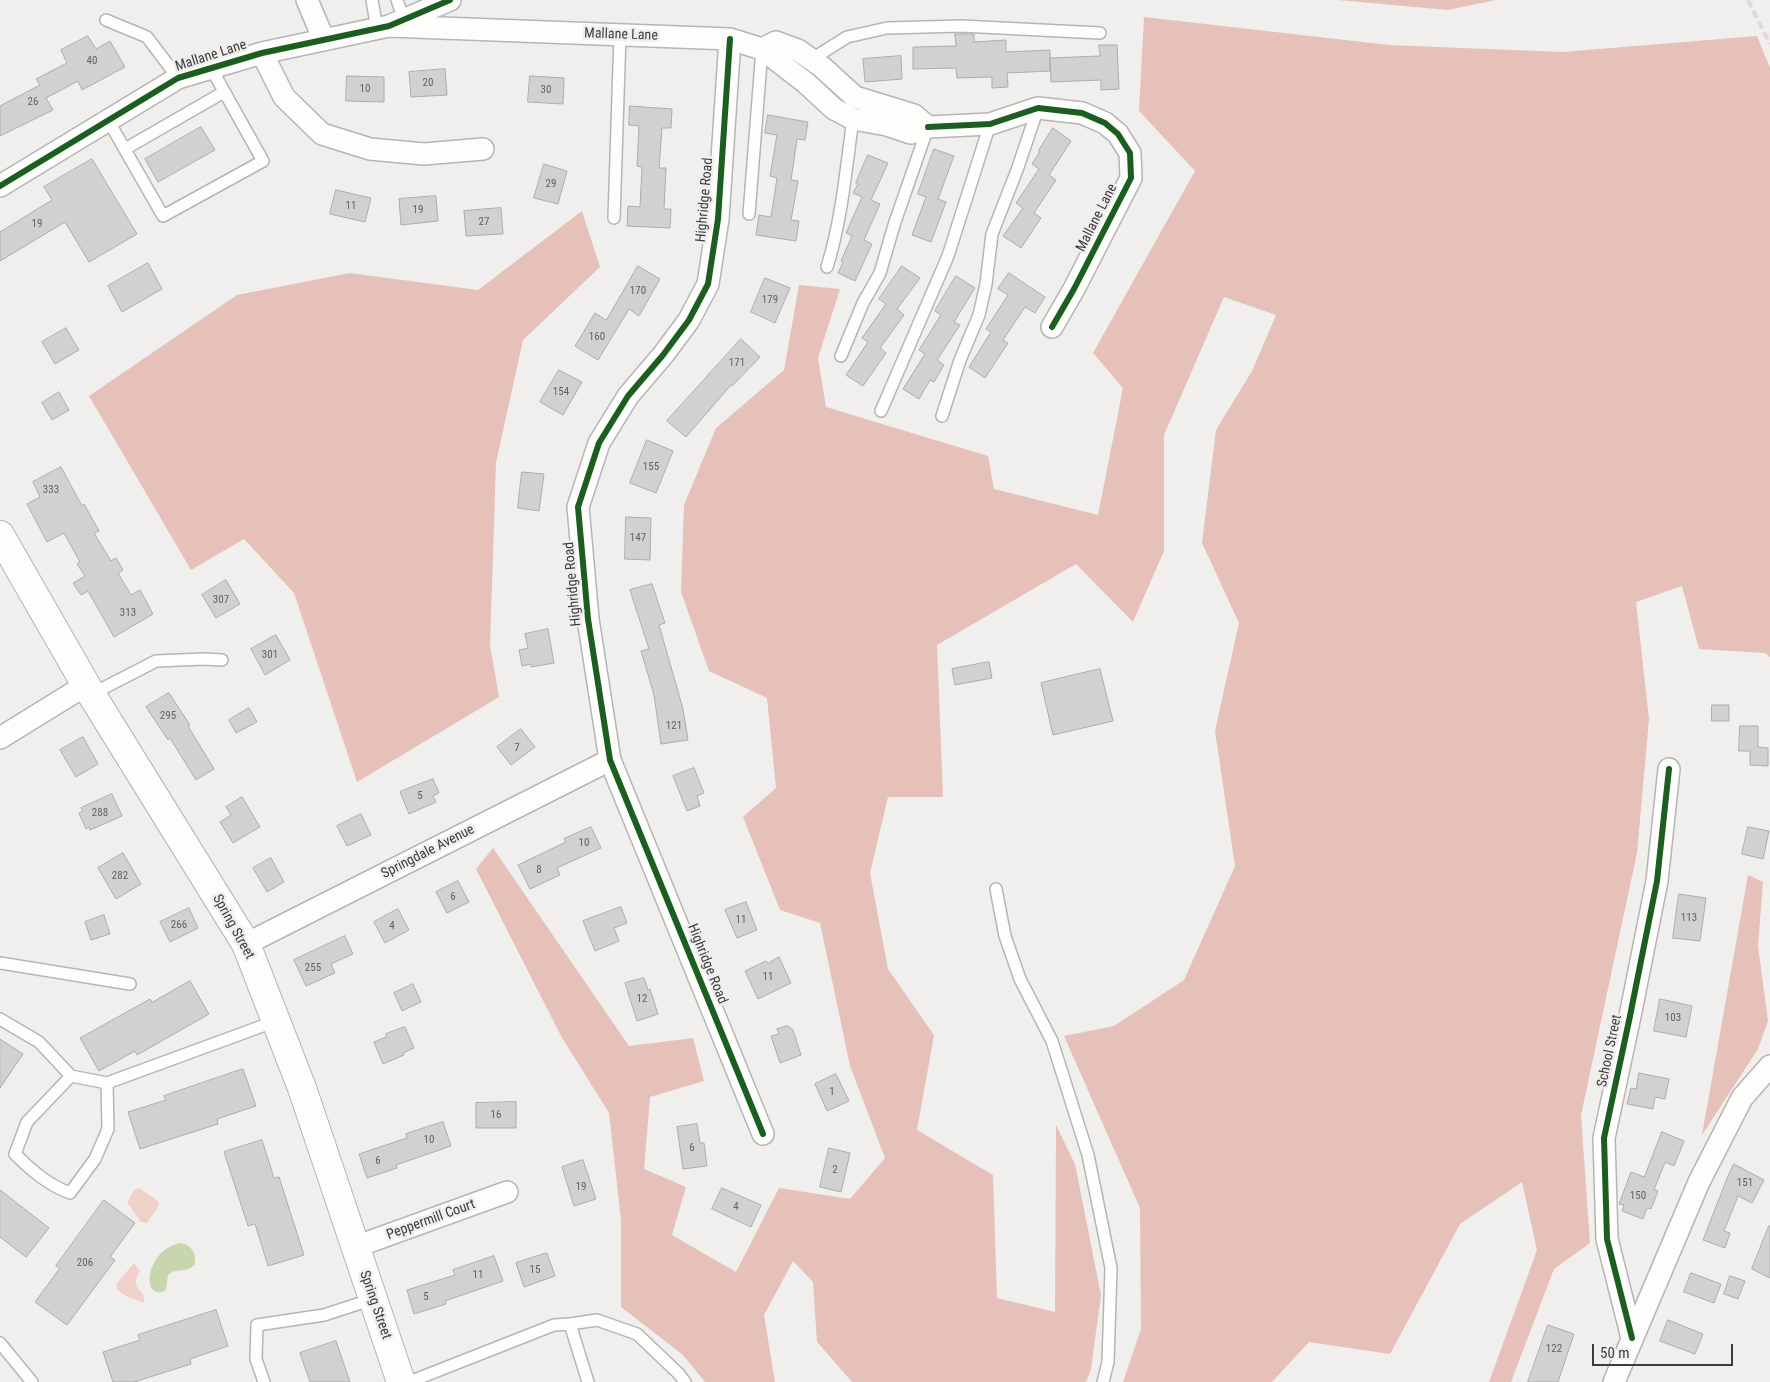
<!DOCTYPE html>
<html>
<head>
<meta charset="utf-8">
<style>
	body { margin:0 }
	#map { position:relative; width:1770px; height:1382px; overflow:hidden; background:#f0efee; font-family:"Roboto Condensed",sans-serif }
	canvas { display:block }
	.scale { position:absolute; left:1592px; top:1344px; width:141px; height:22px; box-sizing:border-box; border:2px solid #3d3c3b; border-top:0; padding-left:6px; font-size:15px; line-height:18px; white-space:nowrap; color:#3d3c3b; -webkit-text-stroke:4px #f1efed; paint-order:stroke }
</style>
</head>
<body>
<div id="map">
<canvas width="1770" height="1382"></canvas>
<div class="scale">50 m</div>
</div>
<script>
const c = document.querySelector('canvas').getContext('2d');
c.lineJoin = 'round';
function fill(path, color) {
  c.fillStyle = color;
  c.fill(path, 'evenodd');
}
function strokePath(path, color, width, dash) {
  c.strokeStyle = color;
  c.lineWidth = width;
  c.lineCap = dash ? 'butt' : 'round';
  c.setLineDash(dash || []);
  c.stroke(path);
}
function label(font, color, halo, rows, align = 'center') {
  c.font = font + ' "Roboto Condensed",sans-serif';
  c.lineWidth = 5;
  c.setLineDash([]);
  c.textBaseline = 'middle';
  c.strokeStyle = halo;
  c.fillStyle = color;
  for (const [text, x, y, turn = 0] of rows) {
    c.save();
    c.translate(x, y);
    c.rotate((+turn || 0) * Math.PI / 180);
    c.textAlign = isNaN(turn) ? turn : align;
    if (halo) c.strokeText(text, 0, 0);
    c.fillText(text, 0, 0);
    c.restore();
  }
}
fill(new Path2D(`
	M 139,1188 L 158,1201 L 159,1206 L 147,1223 L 141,1222 C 136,1216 133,1209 127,1203 L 134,1190 Z
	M 134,1263 L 140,1271 C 128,1292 147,1288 144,1303 L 126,1296 L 117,1290 L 117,1283 Z`), '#f0d1ca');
fill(new Path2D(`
	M 1338,0 L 1496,0 L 1448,10 Z
	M 1144,17 L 1389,45 L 1562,52 L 1757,36 L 1770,68 L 1770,657 L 1765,653 L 1699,649 L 1682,586 L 1636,602 L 1649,719 L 1637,853 L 1581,1115 L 1590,1243 L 1554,1269 L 1511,1382 L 1489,1382 L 1537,1250 L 1522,1182 L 1460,1224 L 1390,1354 L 1309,1342 L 1272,1382 L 1123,1382 L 1141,1329 L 1140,1208 L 1064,1036 L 1114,1026 L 1184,980 L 1235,866 L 1215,731 L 1239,623 L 1202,543 L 1216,430 L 1252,371 L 1276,315 L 1224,297 L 1164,435 L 1164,551 L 1133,622 L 1076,564 L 937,645 L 943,797 L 888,797 L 870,873 L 888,969 L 934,1035 L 917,1130 L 993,1175 L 997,1298 L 1055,1312 L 1056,1125 L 1075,1164 L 1101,1295 L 1091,1369 L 1086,1382 L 852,1382 L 817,1342 L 813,1282 L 793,1261 L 764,1315 L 775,1382 L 705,1382 L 683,1355 L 621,1307 L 621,1220 L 609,1113 L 561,1036 L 476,869 L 493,848 L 629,1046 L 693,1038 L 704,1081 L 650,1097 L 644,1169 L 686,1187 L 672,1235 L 736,1272 L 779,1188 L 850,1199 L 885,1158 L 850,1066 L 820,923 L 780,910 L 743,817 L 776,788 L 767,698 L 709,671 L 681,592 L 684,505 L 716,428 L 784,370 L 799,285 L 840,289 L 818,358 L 826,407 L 988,456 L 994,489 L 1098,515 L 1123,388 L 1093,353 L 1195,171 L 1139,111 Z
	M 582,211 L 600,267 L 523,340 L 496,463 L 490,645 L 499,697 L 357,782 L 294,593 L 244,539 L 191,570 L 89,396 L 237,295 L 350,273 L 478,290 Z
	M 1748,875 L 1763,882 L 1758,946 L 1768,1021 L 1758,1049 L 1702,1135 Z`), '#e6c1b9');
fill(new Path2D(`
	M 181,1243 C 192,1246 196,1252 195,1264 C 188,1272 181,1269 172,1272 L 168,1275 L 166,1290 C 141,1304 144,1249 181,1243 Z`), '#c7d6ad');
const building = new Path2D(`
	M 955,34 L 974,34 L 974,42 L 1006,40 L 1006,52 L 1050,50 L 1050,71 L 1007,73 L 1008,87 L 992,88 L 992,77 L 957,78 L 956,68 L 913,69 L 913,47 L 956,46 Z
	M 88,36 L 96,49 L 110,41 L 125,67 L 82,90 L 78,81 L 46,98 L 53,110 L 0,136 L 0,106 L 40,85 L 36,79 L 67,63 L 61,50 Z
	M 1099,45 L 1117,45 L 1119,89 L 1101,90 L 1101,80 L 1051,82 L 1050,58 L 1100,56 Z
	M 901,56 L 902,79 L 865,82 L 863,59 Z
	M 445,69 L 447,95 L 411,97 L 409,72 Z
	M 347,76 L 384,77 L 384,102 L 346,101 Z
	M 530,76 L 564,78 L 563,104 L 528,102 Z
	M 630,106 L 672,109 L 671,128 L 662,128 L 659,168 L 666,168 L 664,209 L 671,209 L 670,228 L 627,226 L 628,206 L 640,207 L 642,167 L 637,166 L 639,126 L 629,125 Z
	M 768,115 L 808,122 L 805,140 L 797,139 L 791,180 L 798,181 L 791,220 L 799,221 L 796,241 L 756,235 L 759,215 L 771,217 L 777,178 L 770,176 L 777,135 L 765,133 Z
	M 201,127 L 215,150 L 158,182 L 145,159 Z
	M 1053,128 L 1071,141 L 1049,175 L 1056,180 L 1034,213 L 1041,218 L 1021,248 L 1003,236 L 1023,208 L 1016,203 L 1039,169 L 1032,164 L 1039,153 L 1039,150 Z
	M 934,149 L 954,156 L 938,199 L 946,202 L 931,242 L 912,235 L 926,197 L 918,194 Z
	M 868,155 L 888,163 L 871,200 L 880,204 L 864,240 L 872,244 L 855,281 L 838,273 L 843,262 L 841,261 L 852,236 L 846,233 L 862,197 L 853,193 L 858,184 L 856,183 Z
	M 92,159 L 137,234 L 89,262 L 65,222 L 0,261 L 0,232 L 52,200 L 44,187 Z
	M 544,164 L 567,171 L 558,204 L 534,198 Z
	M 336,190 L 371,198 L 365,222 L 330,214 Z
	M 436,196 L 438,221 L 401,225 L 399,199 Z
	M 501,208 L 503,234 L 466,236 L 464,211 Z
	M 148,263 L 162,289 L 122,312 L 108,286 Z
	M 638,266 L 660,279 L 639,316 L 629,309 L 598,360 L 575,346 L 595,313 L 606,320 Z
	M 902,266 L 920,278 L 897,309 L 904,315 L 880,348 L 886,353 L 863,386 L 846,375 L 868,342 L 862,338 L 886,304 L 879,299 Z
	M 1009,273 L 1045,297 L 1035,313 L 1025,307 L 1003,340 L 1008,343 L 985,378 L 969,367 L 991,332 L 986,329 L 1008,295 L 998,289 Z
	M 956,276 L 975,288 L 954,322 L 960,325 L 937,360 L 944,365 L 934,382 L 930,380 L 919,399 L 903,389 L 925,354 L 919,350 L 941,315 L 935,311 Z
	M 765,278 L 790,288 L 775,323 L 751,312 Z
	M 66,328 L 79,350 L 55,364 L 42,342 Z
	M 741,339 L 760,357 L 732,386 L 731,385 L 686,437 L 667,421 Z
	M 559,370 L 582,382 L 563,415 L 540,402 Z
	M 59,392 L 69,410 L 52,420 L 42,403 Z
	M 647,440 L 673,451 L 656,493 L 630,483 Z
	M 61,467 L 82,506 L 84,504 L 99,531 L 94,533 L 111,561 L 116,558 L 123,570 L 118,573 L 131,595 L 140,590 L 153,614 L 114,637 L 88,591 L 81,595 L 73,583 L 85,576 L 77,564 L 80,562 L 64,533 L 47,542 L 27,504 L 40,497 L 33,482 Z
	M 522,472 L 544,474 L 539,511 L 518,508 Z
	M 626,517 L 651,518 L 650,560 L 625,559 Z
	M 226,580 L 240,604 L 216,618 L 202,595 Z
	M 652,584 L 665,623 L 659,625 L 683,709 L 688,740 L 661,744 L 654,695 L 641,651 L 649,649 L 630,590 Z
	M 548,629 L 554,663 L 531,667 L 531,664 L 522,666 L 519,650 L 528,648 L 525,634 Z
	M 276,635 L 290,660 L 265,675 L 251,649 Z
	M 989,662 L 992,678 L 955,685 L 952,669 Z
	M 1100,669 L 1113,721 L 1053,735 L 1041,683 Z
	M 169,693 L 190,725 L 188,726 L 214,769 L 196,780 L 170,738 L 168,740 L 146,707 Z
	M 1712,705 L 1729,705 L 1729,721 L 1712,721 Z
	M 249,708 L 257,722 L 236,733 L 229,720 Z
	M 1740,726 L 1758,726 L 1758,747 L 1768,748 L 1768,766 L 1750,765 L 1750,751 L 1739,751 Z
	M 521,729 L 535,747 L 511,765 L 497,747 Z
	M 83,737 L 98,764 L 76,777 L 60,750 Z
	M 694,768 L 704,793 L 697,796 L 700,806 L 687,811 L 673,776 Z
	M 433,779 L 439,793 L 433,796 L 436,802 L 409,814 L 400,792 Z
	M 112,794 L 122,816 L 90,830 L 89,827 L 86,829 L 79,813 L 83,811 L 81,808 Z
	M 242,797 L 260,827 L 233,843 L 220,822 L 231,815 L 226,807 Z
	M 361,814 L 371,835 L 347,846 L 337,826 Z
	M 591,827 L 601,848 L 557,868 L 560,875 L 530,889 L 518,865 L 566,842 L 564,839 Z
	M 1748,827 L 1769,831 L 1763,859 L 1742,854 Z
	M 123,853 L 141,884 L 116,899 L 98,868 Z
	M 271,858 L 284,882 L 267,892 L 253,868 Z
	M 458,881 L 469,902 L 447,913 L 436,892 Z
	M 1679,894 L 1706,898 L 1700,941 L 1673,938 Z
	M 746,902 L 757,930 L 737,938 L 725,910 Z
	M 621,907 L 627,923 L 614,928 L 619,941 L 595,951 L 583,921 Z
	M 189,908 L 198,928 L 170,942 L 160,922 Z
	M 398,909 L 409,930 L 385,943 L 374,922 Z
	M 104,915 L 110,934 L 91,940 L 85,922 Z
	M 345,936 L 353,954 L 331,964 L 335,973 L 306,986 L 294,960 Z
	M 779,957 L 791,983 L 758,999 L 745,971 L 766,961 L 768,963 Z
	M 644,978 L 648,990 L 650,989 L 658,1014 L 637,1021 L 625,983 Z
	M 190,981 L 209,1014 L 137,1055 L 135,1051 L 99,1071 L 80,1038 L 150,999 L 152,1002 Z
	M 413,984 L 421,1002 L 402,1011 L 394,993 Z
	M 1660,999 L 1692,1006 L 1686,1037 L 1654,1031 Z
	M 788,1026 L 793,1030 L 801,1055 L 780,1063 L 771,1036 L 779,1034 L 777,1029 Z
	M 405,1027 L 414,1048 L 403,1053 L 404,1055 L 383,1064 L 374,1042 L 386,1037 L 386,1034 Z
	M 0,1039 L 23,1054 L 0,1088 Z
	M 243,1069 L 256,1106 L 217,1119 L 218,1124 L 140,1149 L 128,1112 L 166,1100 L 164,1096 Z
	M 1639,1073 L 1669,1079 L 1665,1099 L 1655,1097 L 1653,1109 L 1627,1104 L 1631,1088 L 1636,1089 Z
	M 836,1074 L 849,1101 L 827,1111 L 815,1084 Z
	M 516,1102 L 516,1128 L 476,1128 L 476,1103 Z
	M 443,1122 L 451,1146 L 396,1165 L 397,1168 L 367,1178 L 359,1154 L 407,1138 L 406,1134 Z
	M 697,1124 L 700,1143 L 704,1143 L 707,1166 L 683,1169 L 677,1127 Z
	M 1662,1132 L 1684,1141 L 1674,1166 L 1665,1162 L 1654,1190 L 1658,1191 L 1651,1209 L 1647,1208 L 1643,1219 L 1622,1211 L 1624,1205 L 1619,1204 L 1631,1172 L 1644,1177 Z
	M 262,1140 L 274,1178 L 279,1177 L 304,1255 L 268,1266 L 255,1224 L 248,1226 L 224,1152 Z
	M 829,1148 L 850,1153 L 841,1192 L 820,1187 Z
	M 583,1160 L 596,1199 L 574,1206 L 562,1167 Z
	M 1734,1164 L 1764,1180 L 1752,1203 L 1738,1196 L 1724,1231 L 1730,1233 L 1725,1248 L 1703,1240 L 1728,1176 Z
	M 722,1188 L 761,1205 L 751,1227 L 712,1209 Z
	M 0,1190 L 49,1228 L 26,1257 L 0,1237 Z
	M 104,1200 L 135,1223 L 110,1257 L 115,1260 L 67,1325 L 35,1302 L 60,1268 L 56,1266 Z
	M 1769,1226 L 1770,1226 L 1770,1278 L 1752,1269 Z
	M 547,1253 L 555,1276 L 524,1287 L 516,1263 Z
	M 494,1256 L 503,1281 L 445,1301 L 446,1304 L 414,1314 L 407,1290 L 455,1275 L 453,1270 Z
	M 1691,1273 L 1721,1284 L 1714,1303 L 1684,1292 Z
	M 1730,1276 L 1745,1281 L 1738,1299 L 1724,1294 Z
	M 216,1310 L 228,1346 L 190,1359 L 191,1364 L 134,1382 L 113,1382 L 103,1352 L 140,1340 L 138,1335 Z
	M 1668,1320 L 1703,1334 L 1695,1354 L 1660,1341 Z
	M 1548,1325 L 1574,1334 L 1558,1382 L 1528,1382 Z
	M 336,1341 L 350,1382 L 310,1382 L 300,1353 Z`);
fill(building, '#d2d1d1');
strokePath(building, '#adacab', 1);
const service = new Path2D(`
	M 372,0 L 377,29
	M 397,0 L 404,20
	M 106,20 L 147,37 L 178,78
	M 809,61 L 847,37 L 887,28 L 961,26 L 1100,33
	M 108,120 L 163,216 L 263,161 L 211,68
	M 125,149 L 224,92
	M 749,214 L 762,49
	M 614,218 L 620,35
	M 827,267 C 842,219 846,168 853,119
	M 841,356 L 863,303 L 880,273 L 894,225 L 928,127
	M 881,411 L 948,256 L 990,124
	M 942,416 L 960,360 L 979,315 L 986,284 L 992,234 L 1017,170 L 1038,108
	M 92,694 L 156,661 L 203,659 L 222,660
	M 996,889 L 1005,936 L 1020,979 L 1052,1041 L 1088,1155 L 1111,1268 L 1108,1362 L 1103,1382
	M 0,963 L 130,984
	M 0,1019 L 39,1042 L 71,1076 L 107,1083 L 276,1021
	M 71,1076 L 27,1122 L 15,1154 C 31,1170 48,1185 70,1193 L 95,1159 L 108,1129 L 107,1083
	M 570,1324 L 588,1382
	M 0,1343 L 32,1382
	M 264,1382 L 256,1359 L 257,1325 L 324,1315 L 373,1299
	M 409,1382 L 554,1325 L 570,1324 L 597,1320 L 637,1334 L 679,1374 L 685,1382`);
const minor = new Path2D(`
	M 307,0 L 324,40
	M 389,26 L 730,39 L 762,49 L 806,83 L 834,109 L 853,119 L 887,125 L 911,133 L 928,127 L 914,115 L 855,97 L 822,67 L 798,50 L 776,42 L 762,49
	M 730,39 L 718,219 L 708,284 L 689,320 L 663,355 L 628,396 L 599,443 L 578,507 L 588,619 L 610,760 L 763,1134
	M 262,53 L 284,97 L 322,134 L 370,149 L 424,154 L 483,149
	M 928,127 L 990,124 L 1038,108 L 1082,113 L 1105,123 L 1118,134 L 1130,153 L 1131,178 L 1074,289 L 1052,327
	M 0,186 L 178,78 L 262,53 L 389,26 L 450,0
	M 0,738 L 86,685
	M 246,944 L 610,760
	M 355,1247 L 507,1192
	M 1632,1338 L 1607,1239 L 1604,1138 L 1630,1016 L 1657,881 L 1669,769
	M 1614,1382 L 1699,1182 L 1742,1098 L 1770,1066`);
const secondary = new Path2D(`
	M 0,535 L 90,692 L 246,944 L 302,1088 L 401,1382`);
strokePath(service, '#b6b5b4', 14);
strokePath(minor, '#b6b5b4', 24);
strokePath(secondary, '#b6b5b4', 30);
strokePath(service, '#fdfdfc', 11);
strokePath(minor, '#fdfdfc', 21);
strokePath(secondary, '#fdfdfc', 28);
strokePath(new Path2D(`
	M 1748,0 L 1770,44`), '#dbdada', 4, [8, 4]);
strokePath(new Path2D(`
	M 730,39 L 718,219 L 708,284 L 689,320 L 663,355 L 628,396 L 599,443 L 578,507 L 588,619 L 610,760 L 763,1134
	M 928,127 L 990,124 L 1038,108 L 1082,113 L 1105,123 L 1118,134 L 1130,153 L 1131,178 L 1074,289 L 1052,327
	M 0,186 L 178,78 L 262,53 L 389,26 L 450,0
	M 1632,1338 L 1607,1239 L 1604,1138 L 1630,1016 L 1657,881 L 1669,769`), '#1b5e20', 6);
label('11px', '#626160', null, [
	["40",92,61],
	["20",428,83],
	["10",365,89],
	["30",546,90],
	["26",33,102],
	["29",551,184],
	["11",351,206],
	["19",418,210],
	["27",484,222],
	["19",37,224],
	["170",638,291],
	["179",770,300],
	["160",597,337],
	["171",737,363],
	["154",561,392],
	["155",651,467],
	["333",51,490],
	["147",638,538],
	["307",221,600],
	["313",128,613],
	["301",270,655],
	["295",168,716],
	["121",674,726],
	["7",517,748],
	["5",420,796],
	["288",100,813],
	["10",584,843],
	["8",539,870],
	["282",120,876],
	["6",453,897],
	["113",1689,918],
	["11",741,920],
	["266",179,925],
	["4",392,926],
	["255",313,968],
	["11",768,977],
	["12",642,999],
	["103",1673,1018],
	["1",832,1092],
	["16",496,1115],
	["10",429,1140],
	["6",692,1148],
	["6",378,1161],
	["2",835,1170],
	["151",1745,1183],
	["19",581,1187],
	["150",1638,1196],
	["4",736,1207],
	["206",85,1263],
	["15",535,1270],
	["11",478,1275],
	["5",426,1297],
	["122",1554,1349]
]);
label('14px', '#3d3c3b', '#f1efed', [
	["Mallane Lane",621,35,2],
	["Mallane Lane",211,56,-18],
	["Highridge Road",705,200,-85],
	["Mallane Lane",1097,218,-63],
	["Highridge Road",573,584,-95],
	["Springdale Avenue",428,852,-27],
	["Spring Street",233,927,61],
	["Highridge Road",707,964,68],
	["School Street",1610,1051,-78],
	["Peppermill Court",431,1220,-20],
	["Spring Street",375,1305,71]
]);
</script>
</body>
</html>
